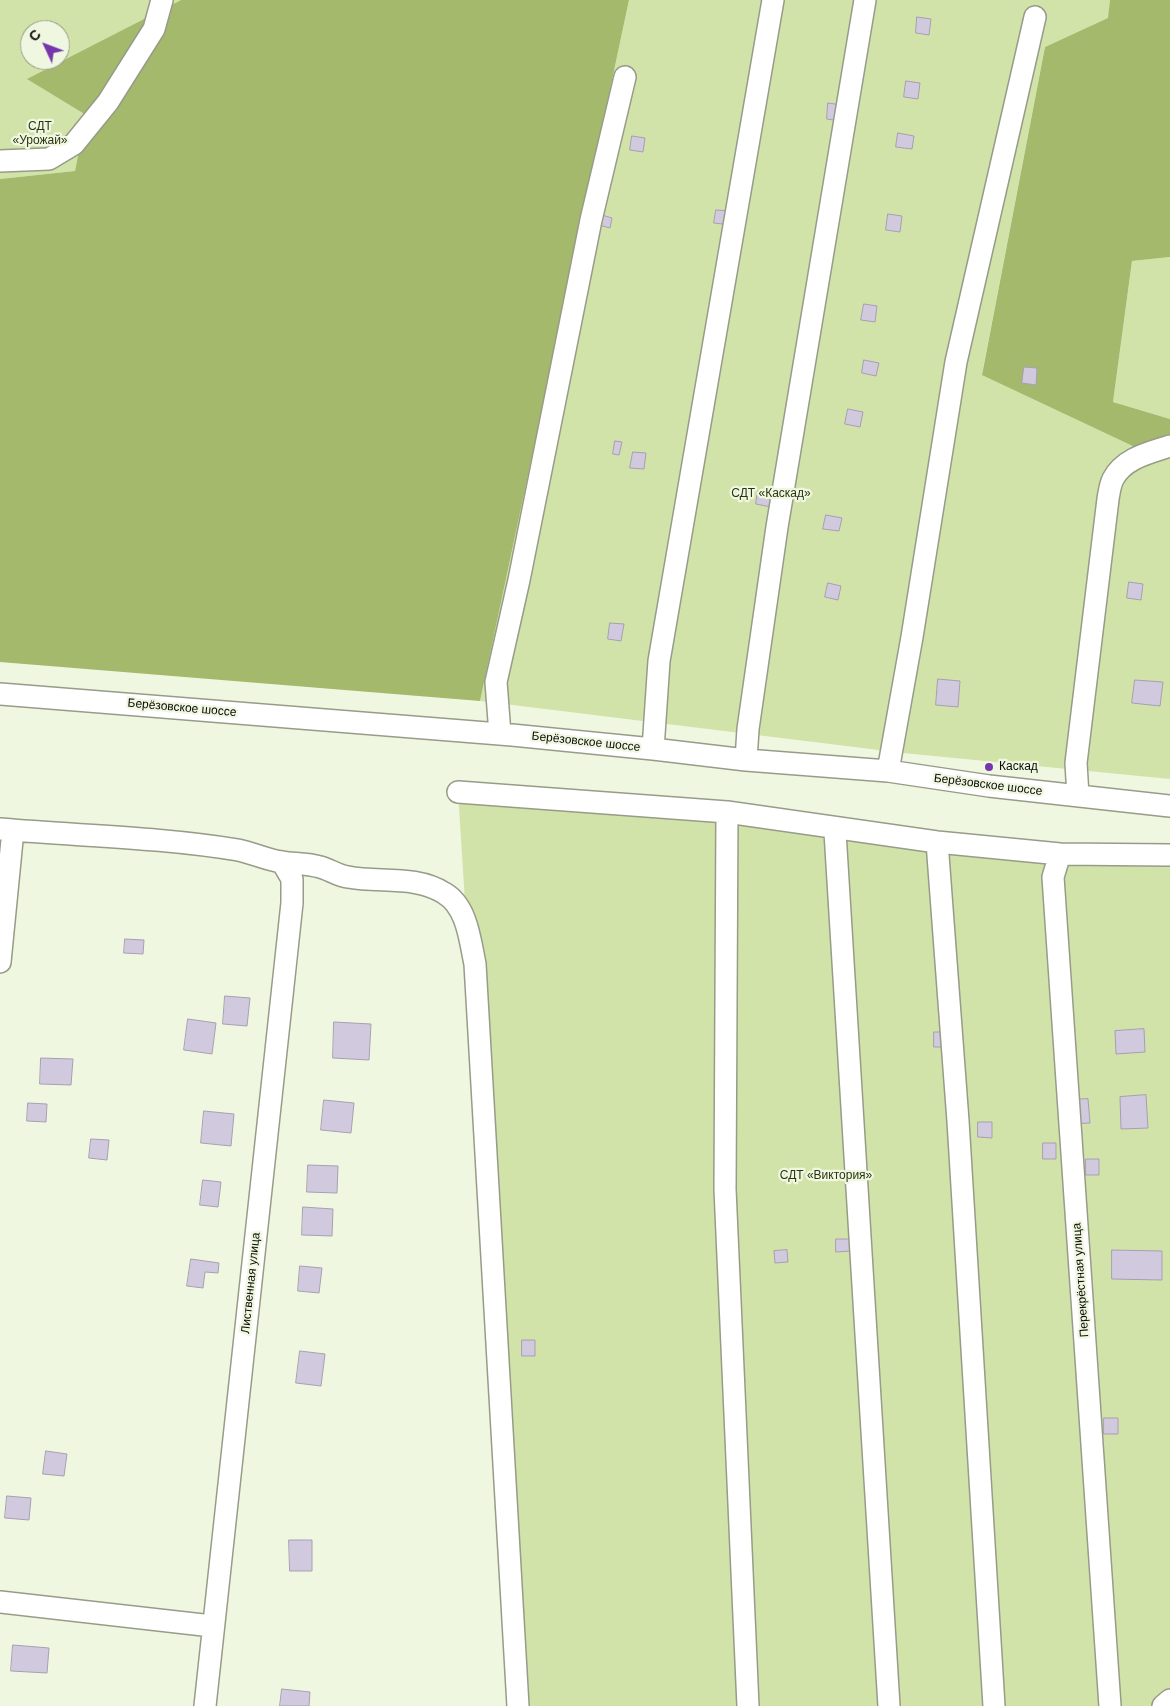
<!DOCTYPE html>
<html>
<head>
<meta charset="utf-8">
<style>
	body { margin:0 }
	#map { position:relative; width:1170px; height:1706px; overflow:hidden; background:#f0f7e1; font-family:Helvetica,sans-serif }
	canvas { display:block }
	.north { position:absolute; left:20px; top:20px; width:50px; height:50px; box-sizing:border-box; background:#f0f7e1; border:1px solid #949989; border-radius:50%; rotate:313deg; font-size:14px; font-weight:700; line-height:20px; text-align:center; color:#0a0c06 }
	.north::after { content:''; display:block; margin:auto; width:18px; height:22px; background:#7637ac; clip-path:polygon(50% 0,100% 100%,50% 72%,0 100%) }
</style>
</head>
<body>
<div id="map">
<canvas width="1170" height="1706"></canvas>
<div class="north">С</div>
</div>
<script>
const c = document.querySelector('canvas').getContext('2d');
c.lineJoin = 'round';
function fill(path, color) {
  c.fillStyle = color;
  c.fill(path, 'evenodd');
}
function strokePath(path, color, width, dash) {
  c.strokeStyle = color;
  c.lineWidth = width;
  c.lineCap = dash ? 'butt' : 'round';
  c.setLineDash(dash || []);
  c.stroke(path);
}
function label(font, color, halo, rows, align = 'center') {
  c.font = font + ' Helvetica,sans-serif';
  c.lineWidth = 4.5;
  c.setLineDash([]);
  c.textBaseline = 'middle';
  c.strokeStyle = halo;
  c.fillStyle = color;
  for (const [text, x, y, turn = 0] of rows) {
    c.save();
    c.translate(x, y);
    c.rotate((+turn || 0) * Math.PI / 180);
    c.textAlign = isNaN(turn) ? turn : align;
    if (halo) c.strokeText(text, 0, 0);
    c.fillText(text, 0, 0);
    c.restore();
  }
}
fill(new Path2D(`
	M 0,0 L 181,0 L 28,79 L 86,115 L 75,171 L 0,179 ZM 30,30 L 60,30 L 60,60 L 30,60 Z
	M 629,0 L 1110,0 L 1109,18 L 1045,47 L 982,374 L 1170,446 L 1170,779 L 903,753 L 480,701 Z
	M 1170,257 L 1170,419 L 1113,402 L 1132,261 Z
	M 458,792 L 1170,866 L 1170,1706 L 516,1706 Z`), '#d2e3aa');
fill(new Path2D(`
	M 181,0 L 629,0 L 480,701 L 0,662 L 0,179 L 75,171 L 86,115 L 27,79 Z
	M 1110,0 L 1170,0 L 1170,257 L 1132,261 L 1113,402 L 1170,419 L 1170,446 L 1152,455 L 982,375 L 1045,47 L 1108,18 Z`), '#a4b96b');
const building = new Path2D(`
	M 917,17 L 931,19 L 929,35 L 916,33 Z
	M 906,81 L 920,83 L 918,99 L 904,97 Z
	M 828,103 L 842,105 L 840,121 L 827,119 Z
	M 898,133 L 914,136 L 912,149 L 896,147 Z
	M 632,136 L 645,138 L 643,152 L 630,150 Z
	M 716,210 L 732,211 L 730,225 L 714,223 Z
	M 888,214 L 902,216 L 900,232 L 886,230 Z
	M 602,215 L 612,218 L 610,228 L 599,225 Z
	M 864,304 L 877,306 L 875,322 L 861,320 Z
	M 864,360 L 879,363 L 876,376 L 862,373 Z
	M 1024,367 L 1037,368 L 1036,385 L 1022,383 Z
	M 848,409 L 863,412 L 860,427 L 845,424 Z
	M 615,441 L 622,442 L 619,455 L 613,454 Z
	M 633,452 L 646,453 L 644,469 L 630,468 Z
	M 758,491 L 774,493 L 771,507 L 756,504 Z
	M 826,515 L 842,518 L 839,531 L 823,529 Z
	M 1129,582 L 1143,584 L 1141,600 L 1127,598 Z
	M 828,583 L 841,586 L 838,600 L 825,597 Z
	M 610,623 L 624,624 L 621,641 L 608,639 Z
	M 938,679 L 960,681 L 958,707 L 936,705 Z
	M 1135,680 L 1163,682 L 1160,706 L 1132,703 Z
	M 125,939 L 144,940 L 143,954 L 124,953 Z
	M 225,996 L 250,998 L 247,1026 L 223,1024 Z
	M 188,1019 L 216,1023 L 212,1054 L 184,1050 Z
	M 334,1022 L 371,1024 L 369,1060 L 333,1058 Z
	M 1144,1029 L 1145,1052 L 1116,1054 L 1115,1031 Z
	M 934,1032 L 947,1032 L 947,1047 L 934,1047 Z
	M 41,1058 L 73,1059 L 71,1085 L 40,1084 Z
	M 1146,1095 L 1148,1128 L 1121,1129 L 1120,1097 Z
	M 1088,1099 L 1090,1123 L 1071,1124 L 1070,1100 Z
	M 324,1100 L 354,1103 L 351,1133 L 321,1130 Z
	M 28,1103 L 47,1104 L 46,1122 L 27,1121 Z
	M 204,1111 L 234,1114 L 231,1146 L 201,1143 Z
	M 978,1122 L 992,1122 L 992,1138 L 978,1137 Z
	M 91,1139 L 109,1140 L 107,1160 L 89,1158 Z
	M 1043,1143 L 1056,1143 L 1056,1159 L 1043,1159 Z
	M 1086,1159 L 1099,1159 L 1099,1175 L 1086,1175 Z
	M 308,1165 L 338,1166 L 337,1193 L 307,1192 Z
	M 203,1180 L 221,1182 L 218,1207 L 200,1205 Z
	M 303,1207 L 333,1209 L 332,1236 L 302,1235 Z
	M 836,1239 L 851,1239 L 851,1251 L 836,1252 Z
	M 787,1250 L 788,1262 L 775,1263 L 774,1251 Z
	M 1112,1250 L 1162,1251 L 1162,1280 L 1112,1279 Z
	M 191,1259 L 219,1263 L 218,1273 L 205,1272 L 203,1288 L 187,1286 Z
	M 300,1266 L 322,1268 L 319,1293 L 298,1291 Z
	M 522,1340 L 535,1340 L 535,1356 L 522,1356 Z
	M 300,1351 L 325,1354 L 321,1386 L 296,1383 Z
	M 1104,1418 L 1118,1418 L 1118,1434 L 1104,1434 Z
	M 46,1451 L 67,1454 L 64,1476 L 43,1474 Z
	M 7,1496 L 31,1498 L 29,1520 L 5,1518 Z
	M 289,1540 L 312,1540 L 312,1571 L 290,1571 Z
	M 13,1645 L 49,1648 L 47,1673 L 11,1671 Z
	M 282,1689 L 310,1692 L 309,1706 L 280,1706 Z`);
fill(building, '#d1c9dd');
strokePath(building, '#a79fb2', 1);
const minor = new Path2D(`
	M 0,161 L 49,159 L 74,144 L 108,102 L 154,29 L 162,0
	M 0,694 L 512,735 L 653,749 L 746,760 L 888,771 L 989,786 L 1170,806
	M 500,734 L 496,682 L 519,580 L 591,220 L 625,77
	M 653,749 L 659,661 L 773,0
	M 746,760 L 748,729 L 777,527 L 865,0
	M 888,771 L 912,637 L 956,362 L 1035,17
	M 458,792 L 727,812 L 937,842 L 1060,854 L 1170,855
	M 1078,796 L 1076,763 L 1108,499 C 1109,493 1110,485 1113,479 C 1124,458 1149,453 1170,446
	M 727,812 L 725,1189 L 748,1706
	M 0,829 C 79,836 160,837 238,850 C 253,853 267,860 282,862 C 294,864 307,863 320,867 C 329,869 338,876 348,877 C 379,883 416,875 444,893 C 467,906 470,940 475,964 L 518,1706
	M 835,832 L 889,1706
	M 937,842 L 958,1121 L 994,1706
	M 1060,854 L 1053,877 L 1110,1706
	M 0,962 L 13,830
	M 0,1602 L 212,1626
	M 205,1706 L 292,903 L 292,879 L 282,862
	M 1163,1706 L 1170,1700`);
strokePath(minor, '#969c88', 24);
strokePath(minor, '#fff', 21);
for (const [x, y, r, color] of [
	[989,767,5,"#7637ac"]
]) {
  const dot = new Path2D();
  dot.arc(x, y, r, 0, 2 * Math.PI);
  c.fillStyle = color;
  c.fill(dot);
  strokePath(dot, '#f0f7e1', 2);
}
label('12px', '#2b3412', '#f0f7e1', [
	["СДТ",40,127],
	["«Урожай»",40,141],
	["СДТ «Каскад»",771,494],
	["СДТ «Виктория»",826,1176]
]);
label('12px', '#0a0c06', '#f0f7e1', [
	["Берёзовское шоссе",182,708,5],
	["Берёзовское шоссе",586,742,6],
	["Берёзовское шоссе",988,785,7],
	["Перекрёстная улица",1081,1280,-94],
	["Лиственная улица",251,1283,-84]
]);
label('12px', '#0a0c06', '#f0f7e1', [
	["Каскад",999,767]
], 'left');
</script>
</body>
</html>
